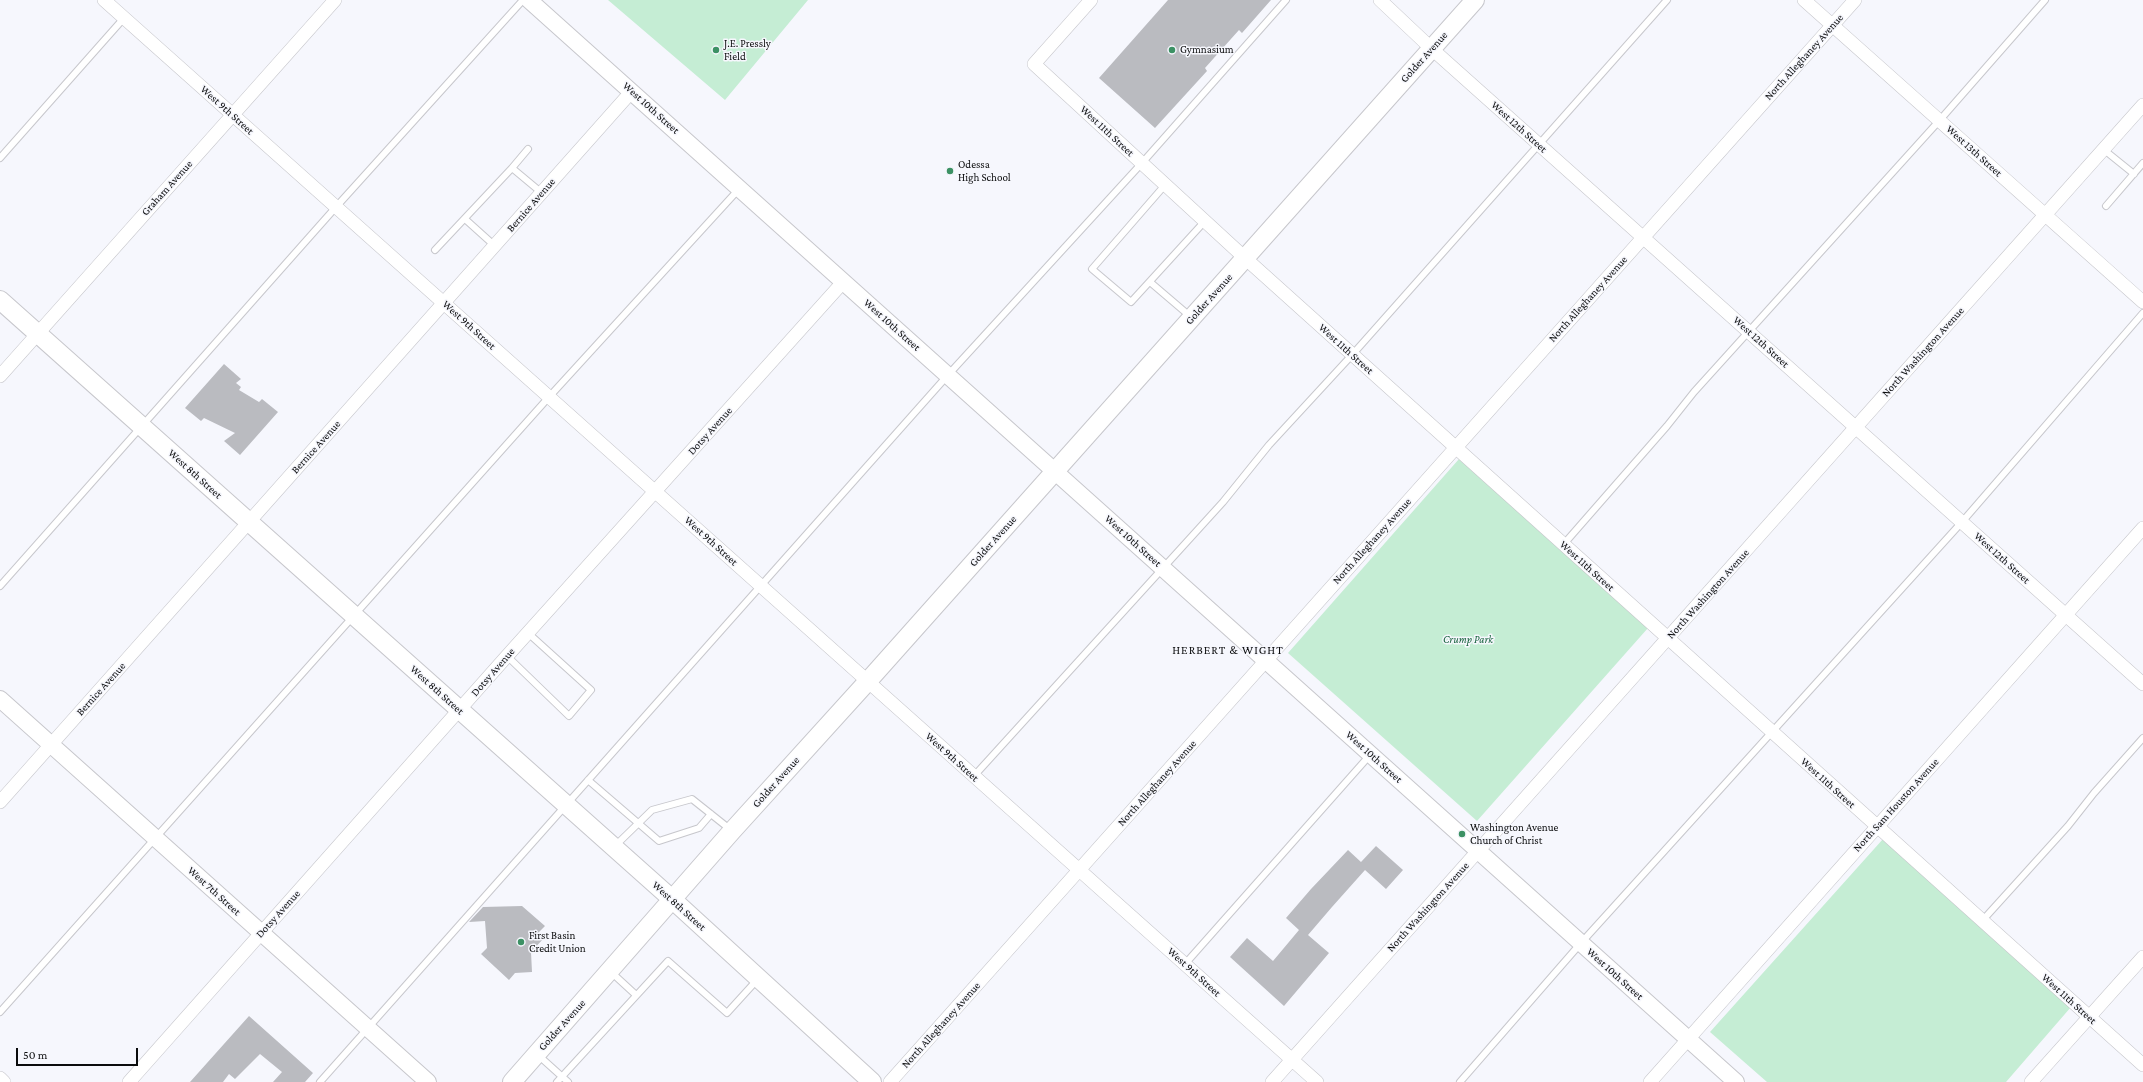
<!DOCTYPE html>
<html>
<head>
<meta charset="utf-8">
<style>
	body { margin:0 }
	#map { position:relative; width:2143px; height:1082px; overflow:hidden; background:#f6f7fd; font-family:"Crimson Pro",serif }
	canvas { display:block }
	.scale { position:absolute; left:16px; top:1048px; width:122px; height:18px; box-sizing:border-box; border:2px solid #0b0c0d; border-top:0; padding-left:5px; font-size:12px; line-height:14px; white-space:nowrap; color:#0b0c0d; -webkit-text-stroke:3px #f6f7fd; paint-order:stroke }
</style>
</head>
<body>
<div id="map">
<canvas width="2143" height="1082"></canvas>
<div class="scale">50 m</div>
</div>
<script>
const c = document.querySelector('canvas').getContext('2d');
c.lineJoin = 'round';
function fill(path, color) {
  c.fillStyle = color;
  c.fill(path, 'evenodd');
}
function strokePath(path, color, width, dash) {
  c.strokeStyle = color;
  c.lineWidth = width;
  c.lineCap = dash ? 'butt' : 'round';
  c.setLineDash(dash || []);
  c.stroke(path);
}
function label(font, color, halo, rows, align = 'center') {
  c.font = font + ' "Crimson Pro",serif';
  c.lineWidth = 3;
  c.setLineDash([]);
  c.textBaseline = 'middle';
  c.strokeStyle = halo;
  c.fillStyle = color;
  for (const [text, x, y, turn = 0] of rows) {
    c.save();
    c.translate(x, y);
    c.rotate((+turn || 0) * Math.PI / 180);
    c.textAlign = isNaN(turn) ? turn : align;
    if (halo) c.strokeText(text, 0, 0);
    c.fillText(text, 0, 0);
    c.restore();
  }
}
fill(new Path2D(`
	M 608,0 L 808,0 L 725,100 Z
	M 1459,459 L 1648,628 L 1477,821 L 1288,653 Z
	M 1883,839 L 2071,1007 L 2006,1082 L 1767,1082 L 1710,1032 Z`), '#c5edd4');
fill(new Path2D(`
	M 1168,0 L 1271,0 L 1242,33 L 1239,30 L 1205,68 L 1207,71 L 1155,128 L 1099,78 Z
	M 224,364 L 241,379 L 236,383 L 241,387 L 239,390 L 259,402 L 262,399 L 278,412 L 240,455 L 224,441 L 235,433 L 204,418 L 201,421 L 185,408 Z
	M 1376,846 L 1403,870 L 1386,889 L 1365,870 L 1332,907 L 1308,935 L 1329,953 L 1284,1006 L 1230,957 L 1247,938 L 1273,961 L 1299,930 L 1286,918 L 1311,889 L 1348,850 L 1361,862 Z
	M 522,906 L 545,926 L 538,933 L 544,938 L 531,952 L 532,972 L 515,973 L 509,980 L 481,954 L 487,948 L 485,921 L 469,922 L 483,907 Z
	M 249,1016 L 313,1073 L 305,1082 L 273,1082 L 282,1072 L 260,1054 L 235,1079 L 229,1074 L 223,1082 L 190,1082 Z`), '#babbc0');
const service = new Path2D(`
	M 2103,149 L 2134,174
	M 0,158 L 124,18
	M 512,168 L 528,149
	M 1165,185 L 1092,269 L 1131,302 L 1205,221
	M 2106,206 L 2143,163
	M 465,219 L 495,246
	M 435,250 L 512,168 L 542,193
	M 1150,282 L 1191,317
	M 1563,545 L 1667,426 L 1694,392 L 1939,121 L 2045,0
	M 0,586 L 336,207 L 523,0
	M 507,656 L 569,716 L 591,690 L 528,633
	M 974,776 L 1223,502 L 1269,445 L 1352,355 L 1667,0
	M 588,780 L 659,841 L 699,828 L 711,814
	M 615,846 L 652,810 L 692,799 L 731,830
	M 1982,921 L 2068,826 L 2094,793 L 2143,738
	M 1185,964 L 1370,755
	M 611,972 L 636,995
	M 0,1012 L 549,397 L 739,189
	M 538,1055 L 568,1082
	M 320,1082 L 948,375 L 1142,163 L 1286,0
	M 557,1082 L 668,961 L 727,1013 L 757,980
	M 1460,1082 L 1581,943 L 1962,522 L 2143,313`);
const minor = new Path2D(`
	M 104,0 L 1317,1082
	M 1091,0 L 1034,64 L 1245,258 L 2143,1065
	M 1380,0 L 1432,49 L 2143,684
	M 1804,0 L 2143,302
	M 0,376 L 335,0
	M 0,802 L 632,91
	M 0,1078 L 4,1082
	M 129,1082 L 507,656 L 844,281
	M 890,1082 L 1855,0
	M 1272,1082 L 2143,105
	M 1650,1082 L 2143,528
	M 2031,1082 L 2143,957`);
const tertiary = new Path2D(`
	M 529,0 L 1736,1082
	M 0,699 L 428,1082`);
const secondary = new Path2D(`
	M 0,300 L 673,900 L 872,1082
	M 512,1082 L 732,831 L 868,681 L 1475,0`);
strokePath(service, '#c7c7cc', 8);
strokePath(minor, '#c7c7cc', 14);
strokePath(tertiary, '#c7c7cc', 18);
strokePath(secondary, '#c7c7cc', 20);
strokePath(service, '#fff', 6);
strokePath(minor, '#fff', 13);
strokePath(tertiary, '#fff', 16);
strokePath(secondary, '#fff', 18);
for (const [x, y, r, color] of [
	[716,50,4,"#3c9164"],
	[1172,50,4,"#3c9164"],
	[950,171,4,"#3c9164"],
	[1462,834,4,"#3c9164"],
	[521,942,4,"#3c9164"]
]) {
  const dot = new Path2D();
  dot.arc(x, y, r, 0, 2 * Math.PI);
  c.fillStyle = color;
  c.fill(dot);
  strokePath(dot, '#f6f7fd', 1.5);
}
label('11px', '#0b0c0d', '#f6f7fd', [
	["J.E. Pressly",724,44],
	["Field",724,57],
	["Gymnasium",1180,50],
	["Odessa",958,165],
	["High School",958,178],
	["Washington Avenue",1470,828],
	["Church of Christ",1470,841],
	["First Basin",529,936],
	["Credit Union",529,949]
], 'left');
label('11px', '#0b0c0d', '#f6f7fd', [
	["Golder Avenue",1424,57,-48],
	["North Alleghaney Avenue",1804,57,-48],
	["West 10th Street",651,108,42],
	["West 9th Street",227,110,42],
	["West 12th Street",1519,127,42],
	["West 11th Street",1107,131,43],
	["West 13th Street",1974,151,42],
	["Graham Avenue",167,188,-48],
	["Bernice Avenue",531,205,-49],
	["Golder Avenue",1209,299,-48],
	["North Alleghaney Avenue",1588,299,-48],
	["West 9th Street",469,325,42],
	["West 10th Street",892,325,42],
	["West 12th Street",1761,342,42],
	["West 11th Street",1346,349,42],
	["North Washington Avenue",1923,352,-48],
	["Dotsy Avenue",710,431,-48],
	["Bernice Avenue",316,447,-48],
	["West 8th Street",195,474,42],
	["West 9th Street",711,541,42],
	["Golder Avenue",993,541,-48],
	["West 10th Street",1133,541,42],
	["North Alleghaney Avenue",1372,541,-48],
	["West 12th Street",2002,558,42],
	["West 11th Street",1587,566,42],
	["North Washington Avenue",1708,594,-48],
	["Dotsy Avenue",493,672,-49],
	["Bernice Avenue",101,689,-48],
	["West 8th Street",437,690,42],
	["West 9th Street",952,757,42],
	["West 10th Street",1374,757,42],
	["Golder Avenue",776,782,-48],
	["North Alleghaney Avenue",1157,783,-48],
	["West 11th Street",1828,783,42],
	["North Sam Houston Avenue",1896,805,-48],
	["West 7th Street",214,891,42],
	["West 8th Street",679,906,42],
	["North Washington Avenue",1428,907,-48],
	["Dotsy Avenue",278,914,-48],
	["West 9th Street",1194,972,42],
	["West 10th Street",1615,974,42],
	["West 11th Street",2069,999,42],
	["Golder Avenue",562,1025,-48],
	["North Alleghaney Avenue",941,1025,-48]
]);
label('italic 11px', '#18633e', '#f6f7fd', [
	["Crump Park",1468,640]
]);
c.letterSpacing = '1px';
label('12px', '#0b0c0d', '#f6f7fd', [
	["HERBERT & WIGHT",1228,650]
]);
c.letterSpacing = '0px';
</script>
</body>
</html>
